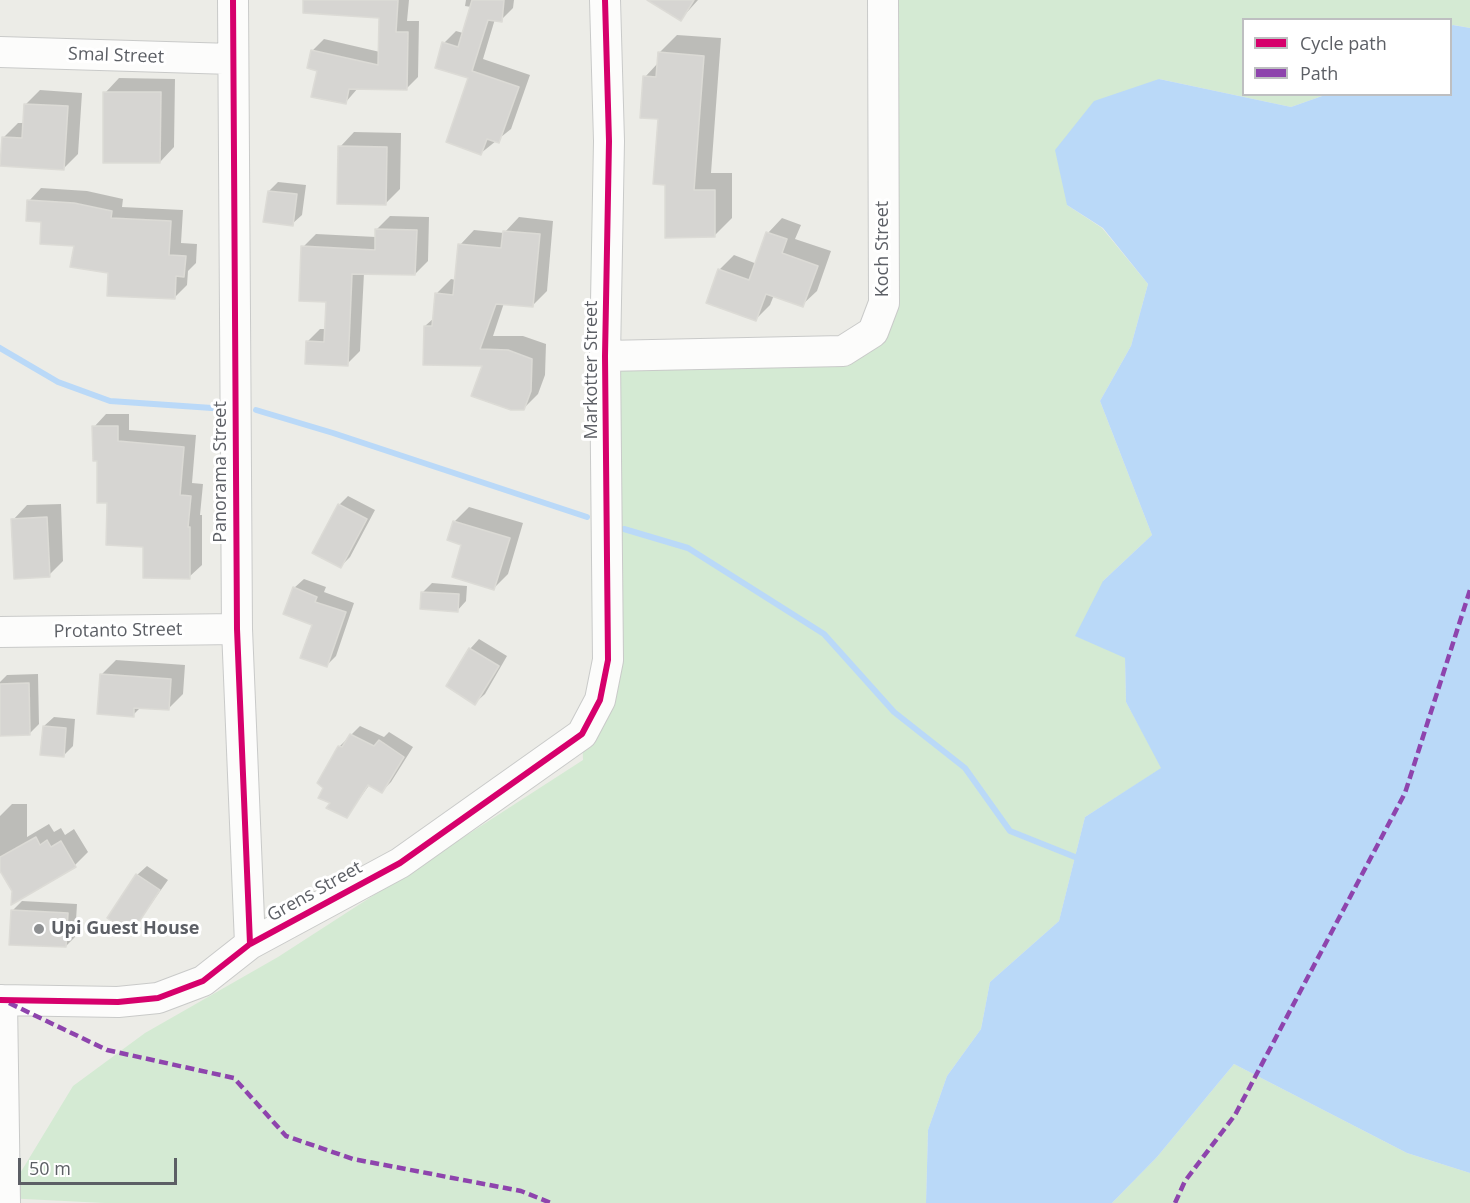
<!DOCTYPE html>
<html>
<head>
<meta charset="utf-8">
<style>
	body { margin:0 }
	#map { position:relative; width:1470px; height:1203px; overflow:hidden; background:#ecece7; font-family:"Open Sans",sans-serif }
	canvas { display:block }
	.legend { position:absolute; left:1242px; top:18px; width:210px; height:78px; box-sizing:border-box; background:#fff; border:2px solid #bebfc1; margin:0; padding:8px 10px; list-style:none; font-size:18px; color:#5c5f65 }
	.legend li { display:flex; align-items:center; gap:12px; height:30px }
	.legend b { width:30px; border:2px solid #bebfc1 }
	.scale { position:absolute; left:18px; top:1158px; width:159px; height:27px; box-sizing:border-box; border:3px solid #5c5f65; border-top:0; padding-left:8px; font-size:18px; line-height:21px; white-space:nowrap; color:#5c5f65; -webkit-text-stroke:4px #fff; paint-order:stroke }
</style>
</head>
<body>
<div id="map">
<canvas width="1470" height="1203"></canvas>
<ul class="legend">
<li><b style="height:8px;background:#d6006c"></b>Cycle path</li>
<li><b style="height:8px;background:#8e44ad"></b>Path</li>
</ul>
<div class="scale">50 m</div>
</div>
<script>
const c = document.querySelector('canvas').getContext('2d');
c.lineJoin = 'round';
function fill(path, color) {
  c.fillStyle = color;
  c.fill(path, 'evenodd');
}
function strokePath(path, color, width, dash) {
  c.strokeStyle = color;
  c.lineWidth = width;
  c.lineCap = dash ? 'butt' : 'round';
  c.setLineDash(dash || []);
  c.stroke(path);
}
function label(font, color, halo, rows, align = 'center') {
  c.font = font + ' "Open Sans",sans-serif';
  c.lineWidth = 6;
  c.setLineDash([]);
  c.textBaseline = 'middle';
  c.strokeStyle = halo;
  c.fillStyle = color;
  for (const [text, x, y, turn = 0] of rows) {
    c.save();
    c.translate(x, y);
    c.rotate((+turn || 0) * Math.PI / 180);
    c.textAlign = isNaN(turn) ? turn : align;
    if (halo) c.strokeText(text, 0, 0);
    c.fillText(text, 0, 0);
    c.restore();
  }
}
fill(new Path2D(`
	M 883,0 L 1470,0 L 1470,28 L 1454,25 L 1451,27 L 1450,20 L 1244,20 L 1244,94 L 1325,95 L 1291,107 L 1159,79 L 1067,205 L 1102,228 L 1148,284 L 1131,346 L 1100,401 L 1152,535 L 1103,581 L 1125,658 L 1126,702 L 1162,768 L 1085,817 L 1059,921 L 990,982 L 981,1029 L 947,1076 L 928,1130 L 926,1203 L 104,1203 L 5,1198 L 73,1086 L 145,1033 L 278,957 L 583,760 L 582,734 L 600,700 L 605,356 L 843,351 L 872,332 Z
	M 1234,1064 L 1407,1153 L 1470,1173 L 1470,1203 L 1112,1203 L 1157,1157 Z`), '#d4ead3');
fill(new Path2D(`
	M 1453,25 L 1470,28 L 1470,1173 L 1407,1153 L 1234,1064 L 1157,1157 L 1112,1203 L 926,1203 L 928,1130 L 947,1076 L 981,1029 L 990,982 L 1059,921 L 1085,817 L 1161,768 L 1126,702 L 1125,658 L 1075,636 L 1103,581 L 1152,535 L 1100,401 L 1131,346 L 1148,284 L 1103,228 L 1067,205 L 1055,150 L 1094,101 L 1159,79 L 1291,107 L 1325,95 L 1450,94 L 1450,27 Z`), '#bad9f8');
fill(new Path2D(`
	M 315,0 L 409,0 L 407,21 L 419,21 L 418,77 L 406,89 L 358,88 L 345,103 L 318,70 L 312,51 L 324,39 L 380,52 L 380,17 Z
	M 466,0 L 514,0 L 513,8 L 501,20 L 495,19 L 483,59 L 530,75 L 511,129 L 481,153 L 470,77 L 444,43 L 456,31 L 463,33 L 471,7 L 465,6 Z
	M 650,0 L 698,0 L 681,19 Z
	M 677,35 L 721,38 L 711,173 L 732,173 L 732,218 L 714,236 L 667,183 L 659,118 L 645,77 L 658,63 L 659,53 Z
	M 119,78 L 175,79 L 174,147 L 160,162 L 105,93 Z
	M 40,90 L 82,93 L 78,154 L 63,169 L 4,137 L 18,123 L 24,123 L 25,105 Z
	M 354,132 L 401,133 L 400,189 L 385,204 L 340,147 Z
	M 278,182 L 306,185 L 302,215 L 292,224 L 269,191 Z
	M 41,188 L 87,191 L 123,199 L 122,207 L 183,210 L 181,243 L 197,244 L 196,263 L 188,271 L 187,285 L 174,298 L 110,272 L 43,220 L 29,201 Z
	M 390,216 L 429,217 L 428,261 L 415,274 L 364,273 L 360,351 L 347,364 L 307,342 L 320,329 L 326,329 L 327,300 L 303,247 L 316,234 L 376,237 L 377,229 Z
	M 519,217 L 553,221 L 547,291 L 532,306 L 504,303 L 493,336 L 523,336 L 546,344 L 545,375 L 538,394 L 523,409 L 484,365 L 425,326 L 434,318 L 436,294 L 451,279 L 456,280 L 460,245 L 474,230 L 504,233 Z
	M 782,218 L 801,225 L 795,239 L 831,251 L 817,291 L 802,305 L 774,295 L 770,305 L 756,319 L 719,270 L 734,255 L 757,264 L 768,233 Z
	M 106,414 L 129,414 L 129,430 L 196,435 L 192,483 L 203,484 L 200,515 L 202,515 L 202,565 L 189,577 L 145,546 L 109,502 L 94,427 Z
	M 348,496 L 375,510 L 350,557 L 341,566 L 339,505 Z
	M 61,504 L 63,561 L 49,575 L 13,520 L 27,505 Z
	M 469,507 L 523,523 L 508,574 L 494,588 L 463,544 L 454,522 Z
	M 304,579 L 326,587 L 324,592 L 354,603 L 336,656 L 326,666 L 314,624 L 294,588 Z
	M 432,583 L 467,586 L 466,601 L 457,611 L 423,592 Z
	M 479,639 L 507,656 L 485,694 L 475,703 L 470,649 Z
	M 116,660 L 185,665 L 183,694 L 168,709 L 141,707 L 133,715 L 101,675 Z
	M 38,674 L 39,724 L 29,734 L 0,735 L 0,682 L 7,675 Z
	M 54,717 L 75,719 L 73,746 L 64,755 L 44,726 Z
	M 360,726 L 384,737 L 389,732 L 413,747 L 391,782 L 382,791 L 370,784 L 347,816 L 332,802 L 339,747 Z
	M 12,804 L 27,804 L 27,837 L 49,824 L 54,832 L 61,828 L 65,835 L 74,829 L 88,852 L 75,865 L 14,891 L 0,868 L 0,816 Z
	M 147,866 L 168,880 L 131,932 L 137,875 Z
	M 22,901 L 77,904 L 75,937 L 66,946 L 12,911 Z`), '#0003');
strokePath(new Path2D(`
	M 0,348 L 58,382 L 110,401 L 212,408
	M 256,410 L 333,433 L 587,517
	M 624,529 L 688,548 L 824,634 L 894,712 L 965,768 L 1010,831 L 1075,857`), '#bad9f8', 6);
const building = new Path2D(`
	M 303,0 L 398,0 L 396,32 L 408,32 L 407,90 L 349,89 L 346,104 L 311,97 L 317,71 L 307,68 L 311,50 L 378,65 L 379,18 L 303,13 Z
	M 472,0 L 504,0 L 502,22 L 488,20 L 472,71 L 519,87 L 499,143 L 487,139 L 481,155 L 446,142 L 468,78 L 435,68 L 442,42 L 458,47 Z
	M 647,0 L 694,0 L 681,21 Z
	M 658,52 L 704,56 L 694,190 L 715,190 L 715,237 L 665,238 L 665,185 L 653,184 L 658,119 L 640,118 L 643,76 L 656,77 Z
	M 103,92 L 161,92 L 160,163 L 103,163 Z
	M 24,104 L 68,106 L 64,170 L 0,166 L 2,137 L 22,138 Z
	M 338,146 L 387,147 L 386,205 L 337,204 Z
	M 268,191 L 297,194 L 293,226 L 263,222 Z
	M 27,200 L 74,203 L 112,211 L 111,218 L 171,221 L 169,255 L 186,256 L 184,277 L 176,276 L 175,299 L 107,296 L 108,273 L 70,267 L 74,246 L 40,244 L 41,222 L 26,221 Z
	M 375,229 L 417,230 L 415,275 L 352,274 L 348,366 L 305,364 L 306,341 L 324,342 L 326,302 L 299,301 L 301,246 L 375,250 Z
	M 503,231 L 540,234 L 533,307 L 496,304 L 480,349 L 508,350 L 532,359 L 531,391 L 524,410 L 511,410 L 471,396 L 482,366 L 423,365 L 424,326 L 432,326 L 435,293 L 453,295 L 458,244 L 501,248 Z
	M 766,232 L 787,239 L 782,253 L 818,266 L 803,307 L 766,294 L 756,321 L 706,303 L 718,269 L 749,280 Z
	M 92,426 L 118,426 L 118,441 L 184,447 L 180,495 L 191,496 L 188,527 L 190,527 L 190,579 L 143,578 L 143,547 L 106,545 L 107,503 L 97,503 L 97,461 L 93,461 Z
	M 338,504 L 367,519 L 341,568 L 312,553 Z
	M 47,517 L 50,577 L 14,579 L 11,519 Z
	M 453,521 L 510,538 L 494,590 L 452,577 L 461,545 L 447,540 Z
	M 293,587 L 317,597 L 315,602 L 346,612 L 327,667 L 300,658 L 312,625 L 283,614 Z
	M 421,592 L 459,594 L 458,612 L 420,609 Z
	M 469,648 L 499,666 L 475,705 L 446,686 Z
	M 100,674 L 171,679 L 169,710 L 134,708 L 134,717 L 97,714 Z
	M 29,683 L 30,735 L 0,736 L 0,684 Z
	M 43,726 L 66,728 L 64,757 L 40,755 Z
	M 350,734 L 374,746 L 379,740 L 404,757 L 382,793 L 368,785 L 347,818 L 326,808 L 330,803 L 318,798 L 323,788 L 317,783 L 338,746 L 342,747 Z
	M 36,837 L 40,845 L 47,840 L 51,847 L 61,841 L 76,867 L 11,905 L 12,891 L 0,871 L 0,857 Z
	M 136,874 L 160,890 L 131,934 L 107,918 Z
	M 11,910 L 68,913 L 66,947 L 9,945 Z`);
fill(building, '#d6d5d2');
strokePath(building, '#dcdbd6', 1.5);
const minor = new Path2D(`
	M 233,0 L 237,629 L 250,944
	M 0,52 L 232,59
	M 605,356 L 843,351 L 873,332 L 884,303 L 883,0
	M 0,632 L 237,629
	M 0,1000 L 118,1002 L 158,998 L 203,981 L 250,944 L 400,863 L 582,734 L 600,700 L 608,660 L 605,356 L 609,141 L 605,0
	M 2,1000 L 5,1203`);
strokePath(minor, '#c9cac9', 32);
strokePath(minor, '#fcfcfb', 30);
strokePath(new Path2D(`
	M 9,1003 L 107,1050 L 234,1078 L 286,1136 L 353,1159 L 521,1191 L 551,1203
	M 1175,1203 L 1185,1181 L 1235,1115 L 1405,793 L 1470,590`), '#8e44ad', 4.5, [9, 4.5]);
strokePath(new Path2D(`
	M 233,0 L 237,629 L 250,944
	M 0,1000 L 118,1002 L 158,998 L 203,981 L 250,944 L 400,863 L 582,734 L 600,700 L 608,660 L 605,356 L 609,141 L 605,0`), '#d6006c', 6);
for (const [x, y, r, color] of [
	[39,929,6,"#8e9092"]
]) {
  const dot = new Path2D();
  dot.arc(x, y, r, 0, 2 * Math.PI);
  c.fillStyle = color;
  c.fill(dot);
  strokePath(dot, '#fff', 2);
}
label('18px', '#5c5f65', '#fff', [
	["Smal Street",116,56,2],
	["Koch Street",883,249,-90],
	["Markotter Street",592,370,-90],
	["Panorama Street",221,472,-90],
	["Protanto Street",118,631,-1],
	["Grens Street",315,892,-29]
]);
label('bold 18px', '#5c5f65', '#fff', [
	["Upi Guest House",51,929]
], 'left');
</script>
</body>
</html>
